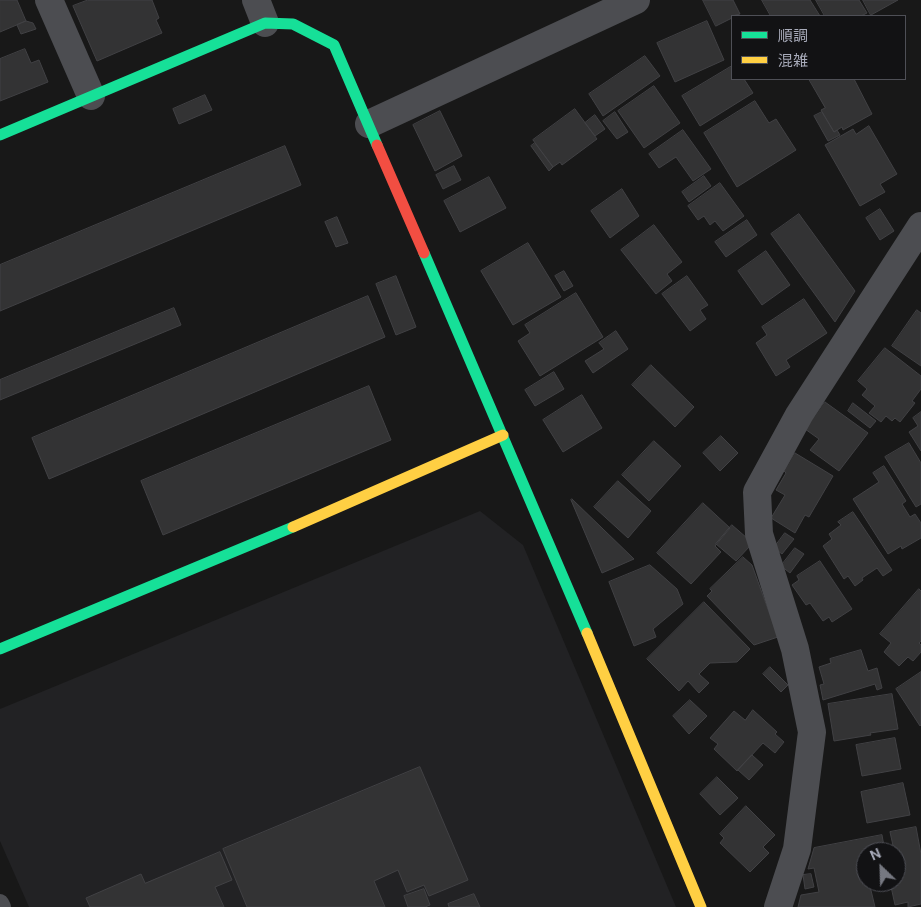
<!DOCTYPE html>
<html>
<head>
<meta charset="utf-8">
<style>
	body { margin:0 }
	#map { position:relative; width:921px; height:907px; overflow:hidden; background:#181818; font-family:"DM Sans","Noto Sans JP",sans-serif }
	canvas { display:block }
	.legend { position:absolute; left:731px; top:15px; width:175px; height:65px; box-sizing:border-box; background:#121214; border:1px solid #4e4f56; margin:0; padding:6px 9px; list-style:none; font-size:15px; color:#a8abba }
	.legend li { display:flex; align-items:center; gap:10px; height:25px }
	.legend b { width:25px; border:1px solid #4e4f56 }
	.north { position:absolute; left:856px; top:842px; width:50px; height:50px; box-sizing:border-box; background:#121214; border:1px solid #4e4f56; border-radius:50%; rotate:336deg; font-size:14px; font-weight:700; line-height:20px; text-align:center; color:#a8abba }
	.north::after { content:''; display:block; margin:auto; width:18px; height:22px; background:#767881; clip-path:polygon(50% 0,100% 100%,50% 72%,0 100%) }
</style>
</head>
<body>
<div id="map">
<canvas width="921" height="907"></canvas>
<ul class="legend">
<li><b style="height:6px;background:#16e098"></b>順調</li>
<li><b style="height:6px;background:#ffcf43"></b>混雑</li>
</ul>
<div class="north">N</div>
</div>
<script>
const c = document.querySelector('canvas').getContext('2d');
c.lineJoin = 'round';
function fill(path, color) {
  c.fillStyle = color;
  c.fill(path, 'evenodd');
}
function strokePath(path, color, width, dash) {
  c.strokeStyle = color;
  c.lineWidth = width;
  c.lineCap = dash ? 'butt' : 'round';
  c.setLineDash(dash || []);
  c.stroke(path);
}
fill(new Path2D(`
	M 480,511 L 523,545 L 676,907 L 29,907 L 0,841 L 0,709 Z`), '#222224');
const building = new Path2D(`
	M 0,0 L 17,0 L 26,21 L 0,32 Z
	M 88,0 L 152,0 L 159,18 L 156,20 L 162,33 L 97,61 L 73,6 Z
	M 703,0 L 733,0 L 740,14 L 732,16 L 732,18 L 716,26 Z
	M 762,0 L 810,0 L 820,16 L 771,16 Z
	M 816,0 L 859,0 L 867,13 L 861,16 L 825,16 Z
	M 863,0 L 898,0 L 871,15 Z
	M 26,21 L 33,23 L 36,29 L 21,34 L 17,25 Z
	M 707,21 L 724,60 L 675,82 L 657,43 Z
	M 25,49 L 31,63 L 39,60 L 48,82 L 0,101 L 0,59 Z
	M 645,56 L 660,76 L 603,116 L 589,94 Z
	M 732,66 L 732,79 L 744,79 L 753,93 L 700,126 L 682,96 Z
	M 809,79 L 854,79 L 872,114 L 843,130 L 842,127 L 834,132 L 821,110 L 825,108 Z
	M 654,86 L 680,123 L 644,148 L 618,111 Z
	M 205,95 L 212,110 L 179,124 L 173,109 Z
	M 755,101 L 769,123 L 776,119 L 796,150 L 737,187 L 704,133 Z
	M 575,109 L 597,139 L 562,165 L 560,162 L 553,167 L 533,140 Z
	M 440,111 L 462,156 L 435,171 L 413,125 Z
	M 615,112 L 628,132 L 617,139 L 603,121 Z
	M 822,112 L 834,132 L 837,130 L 840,135 L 828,141 L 814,116 Z
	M 595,115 L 605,129 L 595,136 L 585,123 Z
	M 869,126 L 897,174 L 880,184 L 885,192 L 860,206 L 825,145 L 853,129 L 856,134 Z
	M 683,130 L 711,169 L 693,181 L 676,157 L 659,168 L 649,154 Z
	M 535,143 L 553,167 L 549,171 L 531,146 Z
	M 285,146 L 301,185 L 0,311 L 0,265 Z
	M 454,166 L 461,180 L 443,189 L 436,175 Z
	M 704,176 L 711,186 L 689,202 L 682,192 Z
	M 489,177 L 506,208 L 460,232 L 444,201 Z
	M 720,183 L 744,216 L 723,231 L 715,221 L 710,225 L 704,216 L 698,220 L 688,206 Z
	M 622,189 L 639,216 L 610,238 L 591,211 Z
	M 880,209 L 894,231 L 880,240 L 866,218 Z
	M 799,214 L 855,291 L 835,322 L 771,234 Z
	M 337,217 L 348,243 L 336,247 L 325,222 Z
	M 747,220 L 757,235 L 726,257 L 715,242 Z
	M 654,225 L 682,262 L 667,274 L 672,281 L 656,294 L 621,250 Z
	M 528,243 L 561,297 L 513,325 L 481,271 Z
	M 766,251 L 790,285 L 762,305 L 738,271 Z
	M 564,271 L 573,286 L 564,291 L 555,276 Z
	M 396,276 L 416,327 L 396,335 L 376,284 Z
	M 687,276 L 708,305 L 700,310 L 706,319 L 690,331 L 662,294 Z
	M 576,293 L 603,337 L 540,376 L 518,341 L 530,333 L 525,325 Z
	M 368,296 L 385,337 L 49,479 L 32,438 Z
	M 804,299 L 827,333 L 786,360 L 790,367 L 776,376 L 756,343 L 767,335 L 762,327 Z
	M 174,308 L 181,325 L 0,400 L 0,380 Z
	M 917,310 L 921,313 L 921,366 L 892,346 Z
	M 616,331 L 628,349 L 593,373 L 585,361 L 604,349 L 599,343 Z
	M 885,348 L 921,376 L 921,389 L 912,401 L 915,403 L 900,422 L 895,418 L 892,421 L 886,416 L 881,422 L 869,413 L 875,406 L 862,395 L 867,389 L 858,381 Z
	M 651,365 L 694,407 L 675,427 L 632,385 Z
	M 554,372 L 564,389 L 535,406 L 525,390 Z
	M 369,386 L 391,440 L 163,535 L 141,481 Z
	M 582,395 L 602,428 L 563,452 L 543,420 Z
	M 825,402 L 868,433 L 839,471 L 810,450 L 819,439 L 805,429 Z
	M 853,403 L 876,421 L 870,428 L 848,411 Z
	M 921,412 L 921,451 L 909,432 L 918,426 L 913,418 Z
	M 721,436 L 738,453 L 720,471 L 703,453 Z
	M 654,441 L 681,466 L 649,501 L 622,475 Z
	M 909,443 L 921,463 L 921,504 L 916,507 L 885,457 Z
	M 795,453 L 833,476 L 809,517 L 805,515 L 795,533 L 771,518 L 785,495 L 776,490 L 786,473 L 784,471 Z
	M 884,466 L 906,501 L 902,504 L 910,517 L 915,514 L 921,523 L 921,538 L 902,549 L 901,546 L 888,554 L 853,499 L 879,482 L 873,473 Z
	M 618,481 L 651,511 L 628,538 L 594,507 Z
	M 572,499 L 634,559 L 602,573 L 571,500 Z
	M 703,503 L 730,528 L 715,546 L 721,552 L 691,584 L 657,553 Z
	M 853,512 L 892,570 L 883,576 L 877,568 L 862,578 L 863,580 L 855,586 L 848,576 L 844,579 L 823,546 L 832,539 L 829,534 L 841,525 L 838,522 Z
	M 732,525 L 747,538 L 750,546 L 736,561 L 716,544 Z
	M 785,533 L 794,539 L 782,554 L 774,548 Z
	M 795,548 L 804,554 L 790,573 L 781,566 Z
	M 743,557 L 752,565 L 778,637 L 754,645 L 707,596 L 712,591 L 710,589 Z
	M 820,561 L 852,609 L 832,622 L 829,617 L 823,621 L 810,603 L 806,605 L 792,585 L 799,580 L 797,576 Z
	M 650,565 L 677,589 L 683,604 L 653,629 L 656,637 L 634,646 L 609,582 Z
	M 919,589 L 921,591 L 921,641 L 919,643 L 921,645 L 921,652 L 913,661 L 908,657 L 899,666 L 884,652 L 891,643 L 880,634 Z
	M 704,602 L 750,649 L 737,662 L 710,663 L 699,674 L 709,683 L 699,693 L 688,681 L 679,691 L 647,659 Z
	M 861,650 L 868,671 L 877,668 L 882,688 L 877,690 L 875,684 L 823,700 L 820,685 L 824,684 L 819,667 L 831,663 L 830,659 Z
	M 770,667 L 788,685 L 781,692 L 763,674 Z
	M 921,672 L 921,725 L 920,726 L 896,689 Z
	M 892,694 L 898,729 L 870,733 L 871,735 L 834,741 L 828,704 Z
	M 690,700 L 707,716 L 689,734 L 673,716 Z
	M 753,710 L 777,732 L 775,734 L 784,742 L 775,753 L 763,743 L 737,771 L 714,749 L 718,744 L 710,738 L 734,711 L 745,720 Z
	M 895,738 L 901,769 L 862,776 L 856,745 Z
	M 752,755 L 763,765 L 749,780 L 738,770 Z
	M 420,767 L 468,880 L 429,896 L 424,885 L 407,892 L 398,870 L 374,881 L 385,907 L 247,907 L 223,849 Z
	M 717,777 L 738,798 L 720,815 L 700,794 Z
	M 903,783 L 910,815 L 867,823 L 861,792 Z
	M 746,806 L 775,835 L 763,847 L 769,853 L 750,872 L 720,843 L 724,838 L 720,834 Z
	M 916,827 L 921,854 L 921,904 L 908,907 L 908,902 L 895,905 L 890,882 L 896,882 L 896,852 L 888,852 L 894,850 L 890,832 Z
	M 882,835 L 885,852 L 866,852 L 866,882 L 872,882 L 869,882 L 875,907 L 798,907 L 801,895 L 819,892 L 814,868 L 808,869 L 814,848 Z
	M 220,852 L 232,880 L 215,887 L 224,907 L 90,907 L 86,898 L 141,874 L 145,883 Z
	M 811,874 L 814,887 L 805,889 L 803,875 Z
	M 424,889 L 430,905 L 425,907 L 408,907 L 404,896 Z
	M 474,894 L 480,907 L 449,907 L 448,904 Z`);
fill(building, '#333334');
strokePath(building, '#414144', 1);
strokePath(new Path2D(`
	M 0,903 L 2,907`), '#4c4d51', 18);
strokePath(new Path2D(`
	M 49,0 L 91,96
	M 256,0 L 265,23
	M 369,124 L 636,0
	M 778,907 L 797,849 L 812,732 L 795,649 L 759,534 L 757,492 L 799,415 L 921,226`), '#4c4d51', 28);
strokePath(new Path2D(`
	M 0,135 L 265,23 L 293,24 L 334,45 L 377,145
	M 424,253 L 587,633
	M 0,649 L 293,527`), '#16e098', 11);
strokePath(new Path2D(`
	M 293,527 L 503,435
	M 587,633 L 701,907`), '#ffcf43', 11);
strokePath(new Path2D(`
	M 377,145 L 424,253`), '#f24e42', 11);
</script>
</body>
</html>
